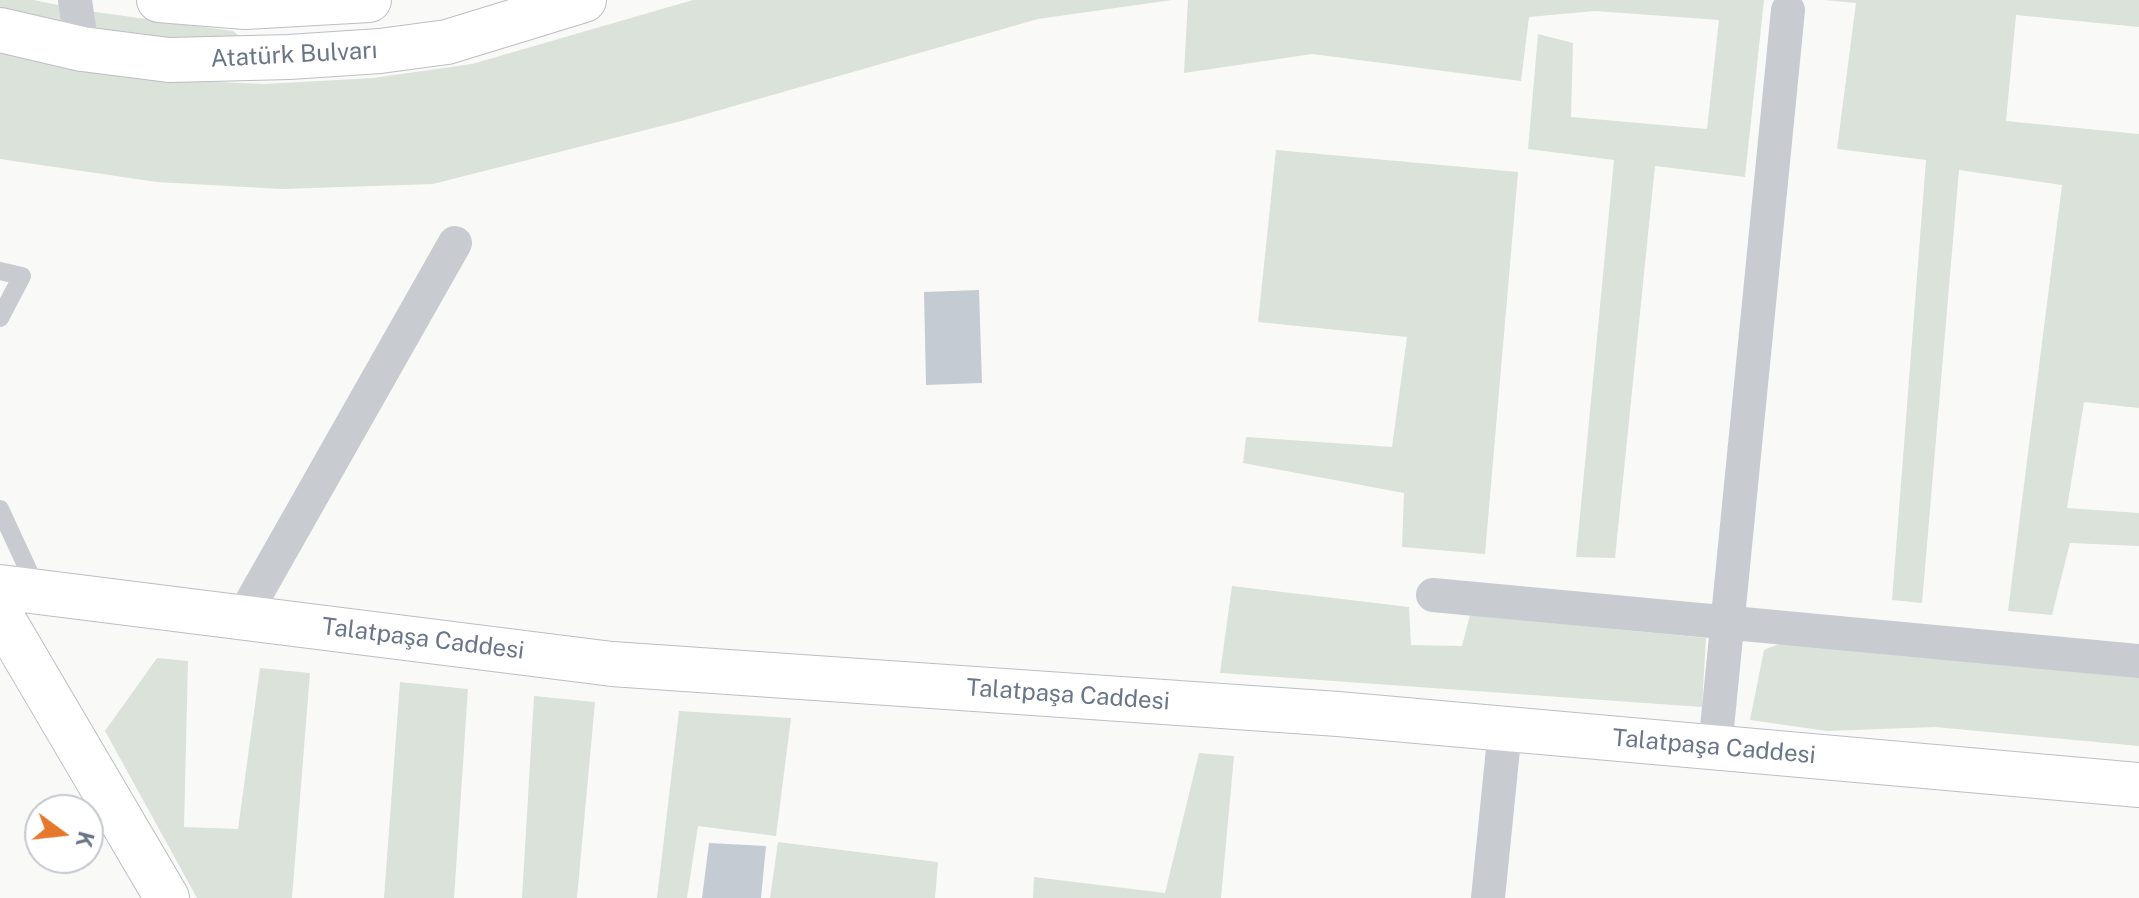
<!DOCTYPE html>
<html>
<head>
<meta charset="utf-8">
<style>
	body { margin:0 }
	#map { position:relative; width:2139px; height:898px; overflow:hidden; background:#f9faf8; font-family:"Public Sans",sans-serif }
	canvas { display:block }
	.north { position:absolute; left:24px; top:794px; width:80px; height:80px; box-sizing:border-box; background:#fff; border:2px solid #c3c8d0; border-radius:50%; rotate:105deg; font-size:22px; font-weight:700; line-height:32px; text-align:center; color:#697589 }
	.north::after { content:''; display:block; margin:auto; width:28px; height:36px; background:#e5782d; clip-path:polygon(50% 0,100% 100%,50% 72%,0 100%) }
</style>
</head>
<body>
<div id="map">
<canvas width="2139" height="898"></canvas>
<div class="north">K</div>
</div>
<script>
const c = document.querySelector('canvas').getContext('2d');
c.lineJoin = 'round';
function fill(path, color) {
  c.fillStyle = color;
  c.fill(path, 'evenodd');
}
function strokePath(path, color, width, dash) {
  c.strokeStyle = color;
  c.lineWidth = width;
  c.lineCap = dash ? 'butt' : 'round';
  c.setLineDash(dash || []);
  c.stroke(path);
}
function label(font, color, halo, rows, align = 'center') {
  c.font = font + ' "Public Sans",sans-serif';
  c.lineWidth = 8;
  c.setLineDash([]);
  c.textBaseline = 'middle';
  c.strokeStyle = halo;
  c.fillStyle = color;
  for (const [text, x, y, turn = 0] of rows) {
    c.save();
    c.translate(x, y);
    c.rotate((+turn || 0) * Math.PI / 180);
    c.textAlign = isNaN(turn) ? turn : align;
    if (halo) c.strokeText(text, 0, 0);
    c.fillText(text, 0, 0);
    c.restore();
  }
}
fill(new Path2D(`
	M 0,0 L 34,0 L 81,10 L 233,31 L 245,41 L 149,41 L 0,11 Z
	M 693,0 L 1172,0 L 1038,19 L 685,120 L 433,184 L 282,189 L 157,182 L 0,159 L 0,53 L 178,80 L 264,84 L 373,78 L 472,64 Z
	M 1188,0 L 1764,0 L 1745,177 L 1655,166 L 1615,558 L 1576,557 L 1614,160 L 1528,149 L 1538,34 L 1573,43 L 1571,117 L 1707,129 L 1719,20 L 1595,11 L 1529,17 L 1521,81 L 1312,54 L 1184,73 Z
	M 1824,0 L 2139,0 L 2139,27 L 2016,15 L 2006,121 L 2139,134 L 2139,408 L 2084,402 L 2067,508 L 2139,513 L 2139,546 L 2070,543 L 2052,615 L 2008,611 L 2062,185 L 1959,170 L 1922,603 L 1892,600 L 1926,160 L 1837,149 L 1856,3 Z
	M 1276,150 L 1518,172 L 1485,554 L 1402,547 L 1404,493 L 1243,463 L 1246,437 L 1392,447 L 1407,337 L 1258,322 Z
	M 1232,586 L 1409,607 L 1411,645 L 1462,646 L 1470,615 L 1706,638 L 1702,707 L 1220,673 Z
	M 1781,643 L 2139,678 L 2139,746 L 1935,727 L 1827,731 L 1750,720 L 1764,650 Z
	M 157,658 L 188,661 L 184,827 L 238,829 L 260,668 L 310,673 L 292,898 L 197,898 L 105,731 Z
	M 400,682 L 468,689 L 454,898 L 384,898 Z
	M 534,696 L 595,702 L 577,898 L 522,898 Z
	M 679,711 L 791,718 L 776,836 L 698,826 L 687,898 L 657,898 Z
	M 1199,753 L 1234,756 L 1221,898 L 1033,898 L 1034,877 L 1165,893 Z
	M 778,842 L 938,862 L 935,898 L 770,898 Z`), '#dae2d9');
fill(new Path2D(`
	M 979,290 L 982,383 L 926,385 L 924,292 Z
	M 709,843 L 766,846 L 761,898 L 702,898 Z`), '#c5cbd2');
const secondary = new Path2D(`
	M 0,587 L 612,664 L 1338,714 L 2139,785
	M 0,614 L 167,898`);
const primary = new Path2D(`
	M 159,0 L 245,7 L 369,0
	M 0,30 L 82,49 L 169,60 L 289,57 L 380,51 L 447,42 L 584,0`);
strokePath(secondary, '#babec4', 46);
strokePath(primary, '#bbbec3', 46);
strokePath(new Path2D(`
	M 0,271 L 22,276 L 0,318
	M 0,509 L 37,589`), '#c8cbcf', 18);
strokePath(new Path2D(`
	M 75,0 L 82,49
	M 1433,595 L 2139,661
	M 243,617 L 455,243
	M 1715,748 L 1788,10
	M 1488,898 L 1505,729`), '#c8cbcf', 34);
strokePath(secondary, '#fff', 44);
strokePath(primary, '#fff', 44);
label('24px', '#697589', '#fff', [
	["Atatürk Bulvarı",294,55,-3],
	["Talatpaşa Caddesi",423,639,7],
	["Talatpaşa Caddesi",1068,695,4],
	["Talatpaşa Caddesi",1714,747,5]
]);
</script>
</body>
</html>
